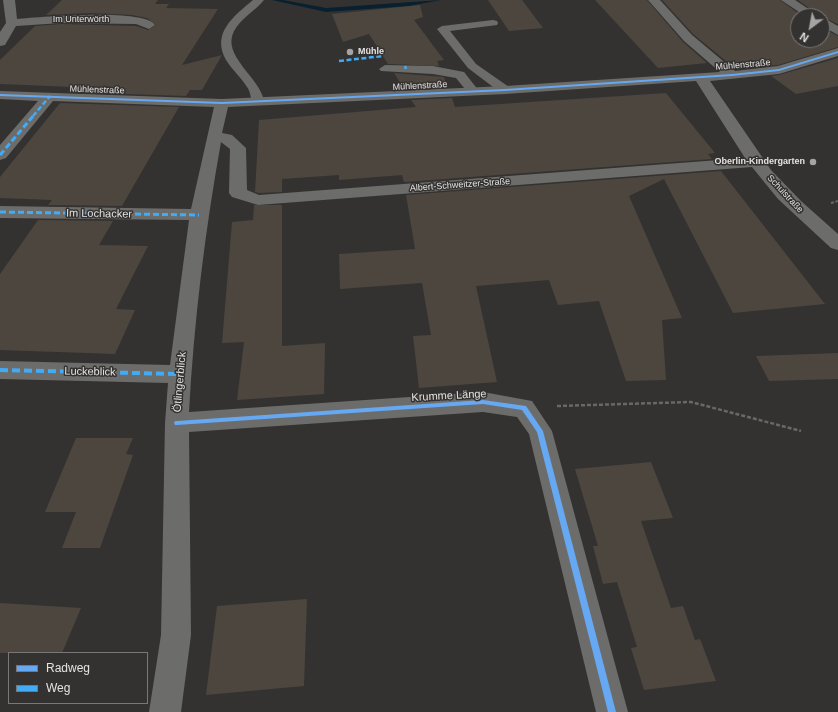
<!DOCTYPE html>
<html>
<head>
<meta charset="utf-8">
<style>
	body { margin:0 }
	#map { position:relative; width:838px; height:712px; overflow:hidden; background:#333231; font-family:Helvetica,sans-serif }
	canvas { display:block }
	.legend { position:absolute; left:8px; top:652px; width:140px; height:52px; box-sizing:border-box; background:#343230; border:1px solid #7a7876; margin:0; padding:5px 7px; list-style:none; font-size:12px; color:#e4e2e0 }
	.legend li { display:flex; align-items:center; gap:8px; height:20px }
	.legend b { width:20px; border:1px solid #7a7876 }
	.north { position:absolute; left:790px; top:8px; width:40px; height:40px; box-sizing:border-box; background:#343230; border:1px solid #7a7876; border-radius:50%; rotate:212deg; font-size:11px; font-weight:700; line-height:16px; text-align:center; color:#e4e2e0 }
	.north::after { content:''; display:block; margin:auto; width:14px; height:18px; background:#a6a4a3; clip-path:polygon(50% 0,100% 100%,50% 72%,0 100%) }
</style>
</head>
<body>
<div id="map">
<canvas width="838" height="712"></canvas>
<ul class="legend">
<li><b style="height:5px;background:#66a8f1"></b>Radweg</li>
<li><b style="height:5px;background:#42abf6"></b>Weg</li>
</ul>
<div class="north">N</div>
</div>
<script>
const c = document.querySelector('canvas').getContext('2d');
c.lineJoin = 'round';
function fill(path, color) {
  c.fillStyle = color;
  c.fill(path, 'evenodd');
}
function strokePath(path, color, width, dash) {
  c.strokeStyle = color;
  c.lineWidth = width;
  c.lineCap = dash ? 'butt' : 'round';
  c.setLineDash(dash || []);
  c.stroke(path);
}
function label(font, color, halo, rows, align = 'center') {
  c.font = font + ' Helvetica,sans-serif';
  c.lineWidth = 3;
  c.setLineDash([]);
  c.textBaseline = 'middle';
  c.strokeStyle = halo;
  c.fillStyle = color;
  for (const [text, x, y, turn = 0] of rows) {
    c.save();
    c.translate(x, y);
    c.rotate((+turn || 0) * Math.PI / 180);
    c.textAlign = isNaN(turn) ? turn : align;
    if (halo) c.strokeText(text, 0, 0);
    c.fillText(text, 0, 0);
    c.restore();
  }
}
fill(new Path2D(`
	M 272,0 L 283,0 L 326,8 L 441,0 L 409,6 L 326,12 Z`), '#082030');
fill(new Path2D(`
	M 62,0 L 158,0 L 155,4 L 169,4 L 166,8 L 218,9 L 182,65 L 222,55 L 202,90 L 190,90 L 186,96 L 68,92 L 73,87 L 0,84 L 0,60 L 35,26 L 62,24 L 136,26 L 148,30 L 156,25 L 147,18 L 132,15 L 90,13 L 46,15 Z
	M 488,0 L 522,0 L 543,28 L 509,31 Z
	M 595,0 L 647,0 L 683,42 L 707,63 L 658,68 Z
	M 662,0 L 780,0 L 802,16 L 798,16 L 798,40 L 822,40 L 822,28 L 838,36 L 838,47 L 778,65 L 740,67 L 733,61 L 726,61 L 693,34 Z
	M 798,0 L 838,0 L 838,24 L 820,16 Z
	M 420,5 L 423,17 L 414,20 L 444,60 L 437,61 L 439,66 L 388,64 L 369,34 L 343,42 L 332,14 Z
	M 838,58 L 838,86 L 796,94 L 771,76 L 779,75 Z
	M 394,73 L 444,77 L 447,87 L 404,89 Z
	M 666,93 L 715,153 L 708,154 L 712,159 L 404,182 L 402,175 L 339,180 L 339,175 L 282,179 L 282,192 L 259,193 L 255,192 L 259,120 L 416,107 L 411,100 L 452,98 L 455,107 Z
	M 60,103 L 179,107 L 122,206 L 48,205 L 52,200 L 0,198 L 0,177 Z
	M 721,171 L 825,304 L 733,313 L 664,179 L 629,196 L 682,318 L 662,320 L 666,380 L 626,381 L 599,301 L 558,305 L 549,280 L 476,286 L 497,382 L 419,388 L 413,336 L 431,335 L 422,283 L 340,289 L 339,254 L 415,249 L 406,195 Z
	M 254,205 L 282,205 L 282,346 L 325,343 L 324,394 L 237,400 L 244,342 L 222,343 L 232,222 L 253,220 Z
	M 38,220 L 113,221 L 99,245 L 148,246 L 116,309 L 135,310 L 115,354 L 0,350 L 0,274 Z
	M 838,353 L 838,379 L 769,381 L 756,356 Z
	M 76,438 L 133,438 L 126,454 L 133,455 L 100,548 L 62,548 L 76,512 L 45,512 Z
	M 651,462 L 673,518 L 641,521 L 671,608 L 683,606 L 695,640 L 700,639 L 716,681 L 644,690 L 631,648 L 637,647 L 617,582 L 603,584 L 593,546 L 598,546 L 575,469 Z
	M 307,599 L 304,686 L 206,695 L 217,606 Z
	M 0,603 L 81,608 L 62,653 L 0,653 Z`), '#4c463e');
strokePath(new Path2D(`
	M 831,203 L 838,201`), '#696867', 2, [3, 1.5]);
strokePath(new Path2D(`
	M 557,406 L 691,402 L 801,431`), '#696867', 2.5, [4, 2]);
fill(new Path2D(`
	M 253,0 L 264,0 C 255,11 241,18 234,31 C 221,56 260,77 264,101 L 258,105 L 254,104 C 250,99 251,92 247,87 C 241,77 232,70 226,60 C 211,33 234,16 253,0 Z
	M 493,20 L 497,21 L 498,23 L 497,25 L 450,31 L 476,64 L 509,87 L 511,90 L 505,94 L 501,93 L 468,68 L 437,29 L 442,26 Z
	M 385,65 L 433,66 L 464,72 L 479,91 L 477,94 L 469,94 L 456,78 L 433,74 L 381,71 L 379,69 Z`), '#6c6c6b');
fill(new Path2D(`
	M 3,0 L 15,0 L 17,19 C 40,17 144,8 155,25 L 149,29 L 136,24 L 62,23 L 16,26 L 5,45 L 0,46 L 0,32 L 6,23 Z
	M 648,0 L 660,0 L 692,35 L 735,71 L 778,66 L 838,48 L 838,56 L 779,74 L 710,81 L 771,170 L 801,201 L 838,234 L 838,250 L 831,248 L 778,199 L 752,167 L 258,205 L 232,197 L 229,193 L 230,149 L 221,142 C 205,231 194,321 189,412 L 483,392 L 532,401 L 552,431 L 628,712 L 596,712 L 529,434 L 517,417 L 483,412 L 189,432 L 191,635 L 181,712 L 149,712 L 161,635 L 165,423 L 168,383 L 0,379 L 0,361 L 170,365 L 189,220 L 0,218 L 0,206 L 191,209 L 214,107 L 53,101 L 6,158 L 0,160 L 0,145 L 38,101 L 0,99 L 0,91 L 222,99 L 505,86 L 720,72 L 684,41 ZM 696,81 L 745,158 L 259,195 L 247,190 L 246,148 L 232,135 L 222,133 L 228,107 L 505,94 Z
	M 781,0 L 795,0 L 819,16 L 805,16 Z
	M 822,17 L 838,26 L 838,35 L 822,26 Z`), '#6c6c6b');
strokePath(new Path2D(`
	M 339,61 L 383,56
	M 405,66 L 406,69
	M 33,116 L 50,96`), '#42abf6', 2.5, [5, 2.5]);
strokePath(new Path2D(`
	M 0,155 L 34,115
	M 0,212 L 199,215`), '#42abf6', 3, [6, 3]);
strokePath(new Path2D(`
	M 0,370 L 180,374`), '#42abf6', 4, [8, 4]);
fill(new Path2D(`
	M 838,51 L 838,53 L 779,71 L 732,76 L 505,91 L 222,104 L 0,96 L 0,94 L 222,102 L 505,89 L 732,74 L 779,69 Z
	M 483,400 L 526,406 L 543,431 L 616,712 L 608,712 L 537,432 L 522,410 L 483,404 L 177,425 L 175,425 L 174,423 L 175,421 L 177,421 Z`), '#66a8f1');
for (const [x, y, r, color] of [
	[350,52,4,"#a6a4a3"],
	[813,162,4,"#a6a4a3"]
]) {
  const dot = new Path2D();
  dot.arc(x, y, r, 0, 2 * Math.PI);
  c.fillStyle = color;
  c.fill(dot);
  strokePath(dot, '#343230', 1.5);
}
label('9px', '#e4e2e0', '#343230', [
	["Im Unterwörth",81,20],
	["Mühlenstraße",743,65,-5],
	["Mühlenstraße",420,86,-3],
	["Mühlenstraße",97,90,2],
	["Albert-Schweitzer-Straße",460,185,-4],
	["Schulstraße",785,194,47]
]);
label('bold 9px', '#e4e2e0', '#343230', [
	["Mühle",358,52],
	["Oberlin-Kindergarten",805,162,"right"]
], 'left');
label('11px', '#e4e2e0', '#343230', [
	["Im Lochacker",99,214,1],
	["Luckeblick",90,372,1],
	["Ötlingerblick",180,382,-85],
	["Krumme Länge",449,396,-3]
]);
</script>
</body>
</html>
